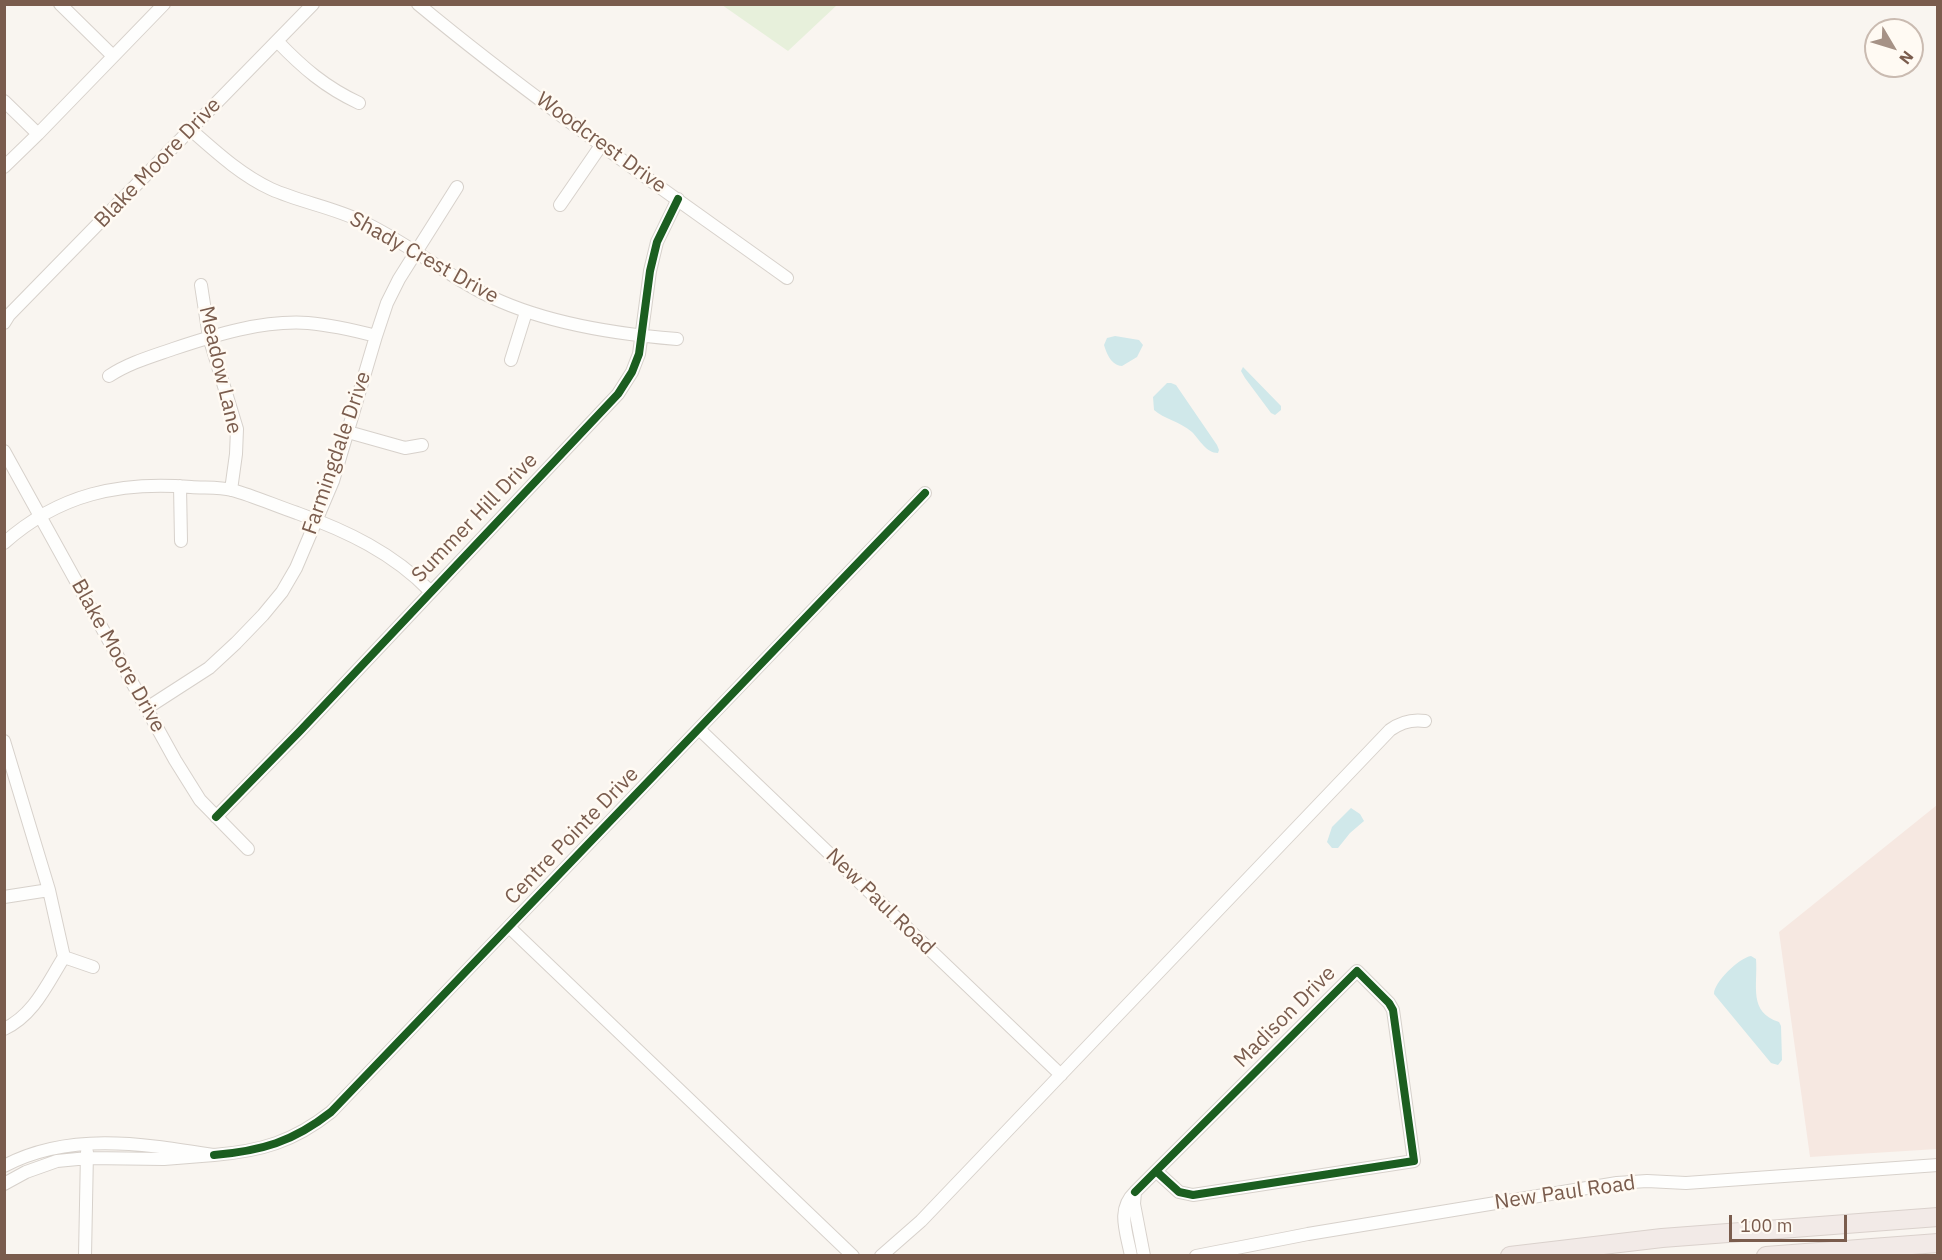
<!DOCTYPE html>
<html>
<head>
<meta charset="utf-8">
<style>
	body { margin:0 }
	#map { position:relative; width:1942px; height:1260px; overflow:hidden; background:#f9f5f0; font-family:"IBM Plex Sans",sans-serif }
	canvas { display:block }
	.frame { position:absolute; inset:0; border:6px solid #7a5c4d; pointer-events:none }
	.north { position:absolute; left:1864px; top:18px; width:60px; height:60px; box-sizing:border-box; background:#fffaf3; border:2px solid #cabbb1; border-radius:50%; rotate:128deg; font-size:16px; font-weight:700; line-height:24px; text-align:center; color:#7a5c4d }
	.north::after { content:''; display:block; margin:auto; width:21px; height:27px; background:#a69286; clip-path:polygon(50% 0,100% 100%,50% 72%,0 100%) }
	.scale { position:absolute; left:1729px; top:1215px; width:118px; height:27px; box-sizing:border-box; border:3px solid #7a5c4d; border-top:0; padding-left:8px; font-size:18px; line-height:21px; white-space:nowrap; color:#7a5c4d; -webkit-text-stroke:4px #fffaf3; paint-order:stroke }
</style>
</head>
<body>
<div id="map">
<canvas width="1942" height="1260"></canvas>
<div class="frame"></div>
<div class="north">N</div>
<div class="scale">100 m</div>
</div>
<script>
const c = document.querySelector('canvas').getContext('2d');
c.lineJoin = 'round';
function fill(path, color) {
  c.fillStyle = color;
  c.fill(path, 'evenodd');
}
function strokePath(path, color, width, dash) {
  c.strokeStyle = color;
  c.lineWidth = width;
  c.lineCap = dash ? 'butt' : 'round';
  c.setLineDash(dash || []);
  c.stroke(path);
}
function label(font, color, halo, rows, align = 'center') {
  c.font = font + ' "IBM Plex Sans",sans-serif';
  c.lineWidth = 5;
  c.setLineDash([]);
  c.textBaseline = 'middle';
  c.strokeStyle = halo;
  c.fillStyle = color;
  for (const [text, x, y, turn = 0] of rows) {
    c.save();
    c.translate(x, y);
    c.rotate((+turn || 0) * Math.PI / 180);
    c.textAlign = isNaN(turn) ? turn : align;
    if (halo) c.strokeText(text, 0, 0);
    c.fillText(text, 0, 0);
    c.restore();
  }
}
fill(new Path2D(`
	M 1937,805 L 1937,1149 L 1810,1157 L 1779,932 Z`), '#f6e8e1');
fill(new Path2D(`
	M 722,5 L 837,4 L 837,5 L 788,51 Z`), '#e7f0db');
fill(new Path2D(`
	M 1115,336 L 1139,340 L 1143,345 L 1137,357 L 1122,366 C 1111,365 1107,354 1104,345 L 1107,338 Z
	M 1243,367 L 1281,406 L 1281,410 L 1275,415 L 1271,413 L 1245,378 L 1241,371 Z
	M 1167,383 L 1171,383 L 1176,385 L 1217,445 L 1219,450 L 1218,453 C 1206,453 1200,440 1192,432 C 1179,421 1164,419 1154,410 L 1153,397 Z
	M 1351,808 L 1360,814 L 1364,821 L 1350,833 L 1338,848 L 1332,848 L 1327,842 L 1332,827 Z
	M 1751,956 L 1756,959 C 1758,986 1748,1012 1779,1022 L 1781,1026 L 1782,1060 L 1778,1065 L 1771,1063 L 1714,994 C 1714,982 1739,958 1751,956 Z`), '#d0e8ea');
const minor = new Path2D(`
	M 60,4 L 113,56
	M 418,4 C 535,101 663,189 787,278
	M 277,41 C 303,68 325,87 359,103
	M 4,101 L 38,134 L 164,4
	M 191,130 C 216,152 241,175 271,189 C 300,202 332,207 361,221 C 404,241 441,271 483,293 C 539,322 614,334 677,339
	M 4,167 L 38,134
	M 560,205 L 602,144
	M 201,285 L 209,337 L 237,429 L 236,454 L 231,490
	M 4,323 L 9,315 L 313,4
	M 511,360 L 526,312
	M 109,376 C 129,363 150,357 173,349 C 215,335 262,320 308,323 C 331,325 353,330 376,336
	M 348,432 L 405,448 L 422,445
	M 4,451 L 175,760 L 200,800 L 248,849
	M 180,486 L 181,541
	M 4,543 C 59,494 120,481 191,487 C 204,488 220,487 232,490 C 254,496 276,506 297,513 C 347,531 393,553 430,591
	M 147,708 L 209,668 L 236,643 L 263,615 L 282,592 L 296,568 L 333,481 L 376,336 L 387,303 L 399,279 L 457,187
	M 699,729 L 1061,1075
	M 4,741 L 49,890 L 64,957 C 47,984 34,1015 4,1029
	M 216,817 L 300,731 L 618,394 L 632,372 L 639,354 L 650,271 L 657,242 L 678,199
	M 4,897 L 49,890
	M 509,927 L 853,1256
	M 64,957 L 93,967
	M 214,1155 C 261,1151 293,1142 331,1112 L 925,493
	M 4,1166 C 70,1131 144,1144 214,1155 L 164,1159 L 88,1158 L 57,1161 L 26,1172 L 4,1184
	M 1135,1192 L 1156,1171 L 1357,971 L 1389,1003 L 1393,1010 L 1414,1161 L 1193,1195 L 1179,1192 L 1156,1171
	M 85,1256 L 87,1152
	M 881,1256 L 921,1221 L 1390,730 C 1401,722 1412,719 1425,721
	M 1131,1256 C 1127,1233 1116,1210 1135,1192 L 1134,1204 L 1144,1256
	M 1196,1256 L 1308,1234 L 1617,1183 L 1647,1181 L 1686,1183 L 1938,1165`);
const highway = new Path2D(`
	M 1510,1256 L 1662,1238 L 1938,1217
	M 1766,1256 L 1938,1243`);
strokePath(minor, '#d7d1cb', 14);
strokePath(highway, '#dad1cc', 20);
strokePath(minor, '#fefefd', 12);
strokePath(highway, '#f2eae7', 18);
strokePath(new Path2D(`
	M 216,817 L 300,731 L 618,394 L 632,372 L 639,354 L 650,271 L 657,242 L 678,199
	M 214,1155 C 261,1151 293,1142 331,1112 L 925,493
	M 1135,1192 L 1156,1171 L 1357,971 L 1389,1003 L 1393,1010 L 1414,1161 L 1193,1195 L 1179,1192 L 1156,1171`), '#1b5e20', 8);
label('21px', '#7a5c4d', '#fffaf3', [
	["Woodcrest Drive",601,143,36],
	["Blake Moore Drive",158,163,-46],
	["Shady Crest Drive",424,258,29],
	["Meadow Lane",220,370,77],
	["Farmingdale Drive",337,453,-71],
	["Summer Hill Drive",475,518,-46],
	["Blake Moore Drive",118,656,61],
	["Centre Pointe Drive",572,836,-46],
	["New Paul Road",880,902,44],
	["Madison Drive",1285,1017,-45],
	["New Paul Road",1565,1193,-8]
]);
</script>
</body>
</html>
